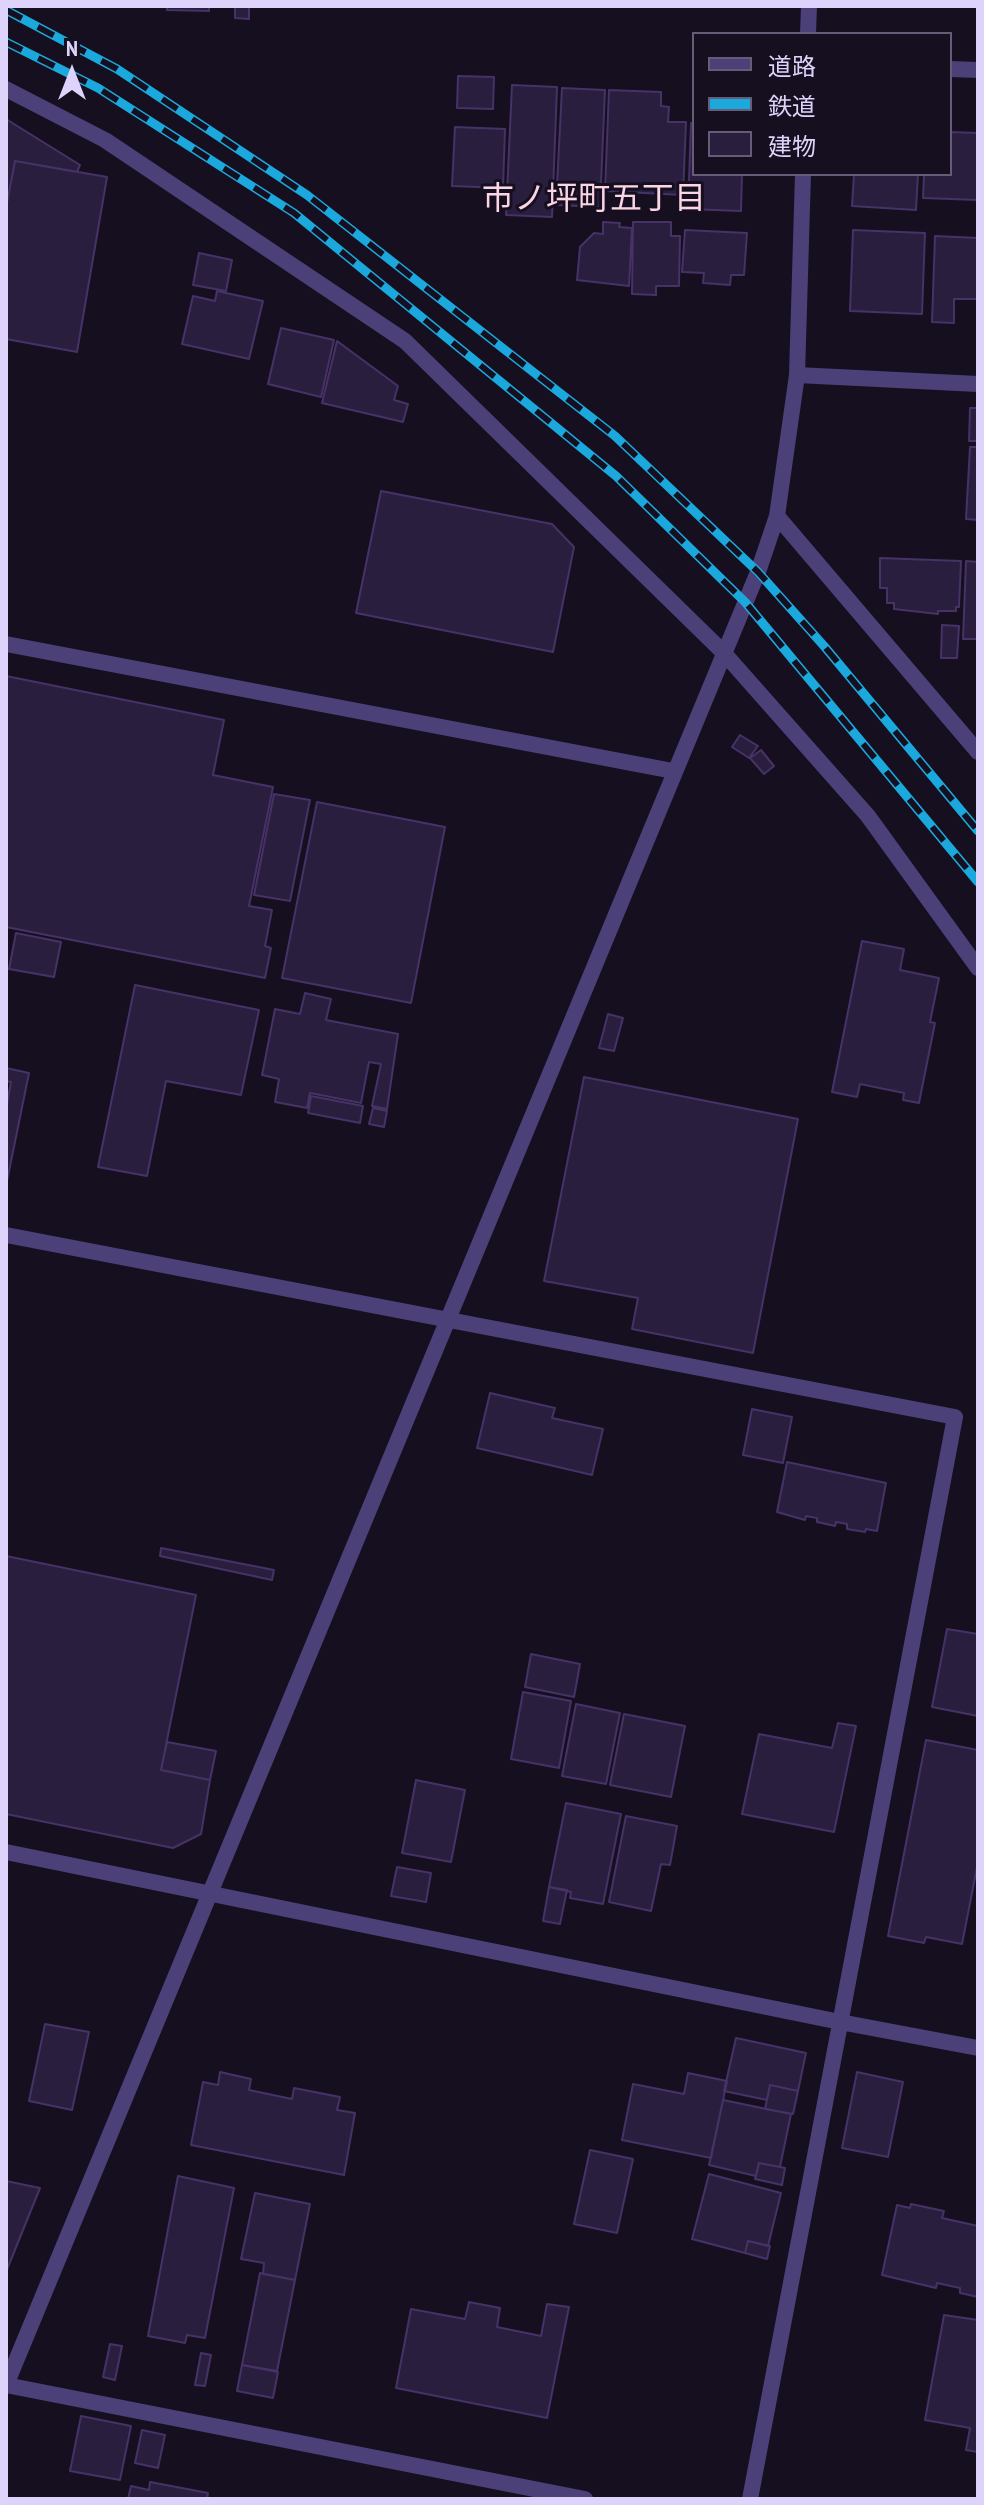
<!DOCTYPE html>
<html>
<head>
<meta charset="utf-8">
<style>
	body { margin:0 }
	#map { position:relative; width:984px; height:2505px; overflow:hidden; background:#150f1f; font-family:"PT Sans Narrow","Noto Sans JP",sans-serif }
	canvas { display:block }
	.frame { position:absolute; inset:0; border:8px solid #ded3fa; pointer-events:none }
	.legend { position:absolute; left:692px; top:32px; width:260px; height:144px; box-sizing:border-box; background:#150f1f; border:2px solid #655d77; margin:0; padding:10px 14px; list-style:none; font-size:24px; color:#ded3fa }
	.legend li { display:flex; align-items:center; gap:16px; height:40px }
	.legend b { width:40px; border:2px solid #655d77 }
	.north { position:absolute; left:32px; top:32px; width:80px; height:80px; -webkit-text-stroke:6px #150f1f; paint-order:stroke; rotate:0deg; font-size:22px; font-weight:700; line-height:32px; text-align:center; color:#ded3fa }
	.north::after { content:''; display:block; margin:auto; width:28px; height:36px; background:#ded3fa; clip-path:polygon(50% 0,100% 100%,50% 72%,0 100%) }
</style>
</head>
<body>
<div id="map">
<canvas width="984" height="2505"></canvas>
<div class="frame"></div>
<ul class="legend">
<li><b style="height:10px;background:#4c4078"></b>道路</li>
<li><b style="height:10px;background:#1ba8dd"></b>鉄道</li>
<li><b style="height:22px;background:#2a1e3e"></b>建物</li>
</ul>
<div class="north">N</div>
</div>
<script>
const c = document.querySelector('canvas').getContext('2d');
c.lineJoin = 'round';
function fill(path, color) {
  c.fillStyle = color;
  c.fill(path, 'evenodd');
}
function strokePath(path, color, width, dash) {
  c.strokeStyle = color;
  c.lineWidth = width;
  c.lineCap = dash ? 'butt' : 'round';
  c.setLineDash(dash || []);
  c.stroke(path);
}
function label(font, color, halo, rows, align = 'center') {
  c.font = font + ' "PT Sans Narrow","Noto Sans JP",sans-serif';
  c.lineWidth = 6;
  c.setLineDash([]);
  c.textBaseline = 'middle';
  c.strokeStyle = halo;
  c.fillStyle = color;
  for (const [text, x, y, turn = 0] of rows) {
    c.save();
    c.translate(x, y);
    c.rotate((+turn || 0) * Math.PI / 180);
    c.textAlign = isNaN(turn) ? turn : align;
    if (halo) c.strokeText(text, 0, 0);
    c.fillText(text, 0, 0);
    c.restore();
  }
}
const building = new Path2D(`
	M 167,6 L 209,6 L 209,11 L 167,10 Z
	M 235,6 L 249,6 L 249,19 L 235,18 Z
	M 458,76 L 494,77 L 493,109 L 457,108 Z
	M 512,85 L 557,87 L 552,217 L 506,215 Z
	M 562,88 L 605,90 L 600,207 L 556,205 Z
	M 609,90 L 661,92 L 661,106 L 669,107 L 668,122 L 686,122 L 683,195 L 605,191 Z
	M 6,119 L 80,165 L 77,172 L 15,161 L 6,208 Z
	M 691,123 L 694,123 L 694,174 L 742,174 L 741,211 L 688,209 Z
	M 455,127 L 505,129 L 503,188 L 452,186 Z
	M 950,132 L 978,133 L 978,200 L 923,198 L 924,174 L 950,174 Z
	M 15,161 L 107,177 L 77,352 L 6,339 L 6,208 Z
	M 854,174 L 918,174 L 916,210 L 852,206 Z
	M 603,222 L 620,223 L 619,227 L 632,228 L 629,286 L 577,280 L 580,247 L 594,233 L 603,234 Z
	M 633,222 L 671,222 L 671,236 L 680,236 L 679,286 L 656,286 L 656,295 L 632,294 Z
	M 685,230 L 747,233 L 744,275 L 731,275 L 730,285 L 703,283 L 704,273 L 682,272 Z
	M 853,230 L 925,233 L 922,314 L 850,311 Z
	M 935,236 L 978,238 L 978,299 L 954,299 L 954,323 L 932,322 Z
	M 199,253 L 232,260 L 226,291 L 193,285 Z
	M 217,291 L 263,301 L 249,359 L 182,344 L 193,296 L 215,301 Z
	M 281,328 L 334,340 L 321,397 L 268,384 Z
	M 337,341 L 398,386 L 394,400 L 408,404 L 403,422 L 322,403 Z
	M 970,408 L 978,408 L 978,441 L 969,441 Z
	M 970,447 L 978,447 L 978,520 L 966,519 Z
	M 381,491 L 552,524 L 574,547 L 553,652 L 356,613 Z
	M 880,558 L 961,561 L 959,607 L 956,607 L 956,611 L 938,611 L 938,614 L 894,609 L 894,603 L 887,603 L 887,588 L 880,588 Z
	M 966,561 L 978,562 L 978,639 L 963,639 Z
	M 942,625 L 959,626 L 957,658 L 941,658 Z
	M 6,676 L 224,720 L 213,775 L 273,787 L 249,906 L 272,910 L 265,946 L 271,948 L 265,978 L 6,927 Z
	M 740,735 L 758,746 L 749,758 L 732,747 Z
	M 761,750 L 774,766 L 764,774 L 750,758 Z
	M 274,794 L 310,800 L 290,901 L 254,895 Z
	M 317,802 L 445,827 L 411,1003 L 282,978 Z
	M 16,933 L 61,942 L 54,977 L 9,969 Z
	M 862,941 L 904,949 L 900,970 L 939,978 L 930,1022 L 935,1023 L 919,1103 L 903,1100 L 904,1093 L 860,1084 L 857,1097 L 832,1092 Z
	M 135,985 L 259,1010 L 241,1095 L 166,1081 L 147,1176 L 98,1167 Z
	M 305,993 L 331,999 L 326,1020 L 398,1034 L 387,1109 L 372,1106 L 381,1064 L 369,1062 L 361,1103 L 310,1093 L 307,1108 L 275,1102 L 279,1079 L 262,1075 L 275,1009 L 300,1014 Z
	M 608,1014 L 623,1018 L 614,1051 L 599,1048 Z
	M 6,1068 L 29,1073 L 6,1186 L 6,1110 L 11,1082 L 6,1081 Z
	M 584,1077 L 798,1119 L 753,1353 L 632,1329 L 638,1298 L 544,1281 Z
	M 311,1096 L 363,1106 L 360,1123 L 308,1113 Z
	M 373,1108 L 387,1111 L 384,1127 L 369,1124 Z
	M 490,1393 L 555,1408 L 552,1418 L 603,1429 L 592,1475 L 477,1448 Z
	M 752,1409 L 792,1417 L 783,1463 L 743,1455 Z
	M 787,1462 L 886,1483 L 877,1531 L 866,1529 L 865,1532 L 847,1529 L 847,1524 L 836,1522 L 835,1526 L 817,1522 L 817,1518 L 806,1516 L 805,1520 L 777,1512 Z
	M 161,1548 L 274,1570 L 272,1580 L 160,1556 Z
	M 6,1556 L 196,1595 L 161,1770 L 210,1780 L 201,1834 L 173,1848 L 6,1814 Z
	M 947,1629 L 978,1634 L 978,1716 L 932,1707 Z
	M 531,1654 L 580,1664 L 574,1697 L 525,1687 Z
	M 523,1692 L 571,1701 L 559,1768 L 511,1759 Z
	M 576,1704 L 620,1713 L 606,1784 L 562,1776 Z
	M 624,1714 L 685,1726 L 671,1797 L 610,1785 Z
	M 838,1723 L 856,1726 L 834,1832 L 742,1814 L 759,1734 L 832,1748 Z
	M 926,1740 L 978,1750 L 978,1862 L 962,1944 L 926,1937 L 924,1943 L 888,1936 Z
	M 167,1742 L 216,1751 L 210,1780 L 161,1770 Z
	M 416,1780 L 465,1790 L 451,1862 L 402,1853 Z
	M 566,1803 L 621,1814 L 603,1904 L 570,1898 L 571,1892 L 549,1887 Z
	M 626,1816 L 677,1826 L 670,1865 L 661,1864 L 651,1911 L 609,1902 Z
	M 397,1867 L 431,1873 L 426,1902 L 391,1896 Z
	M 549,1887 L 567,1890 L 560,1924 L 543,1921 Z
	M 45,2024 L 89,2032 L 72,2110 L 29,2101 Z
	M 736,2038 L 806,2053 L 798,2091 L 770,2085 L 767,2100 L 724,2091 Z
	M 220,2072 L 251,2079 L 249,2090 L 292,2099 L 294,2088 L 340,2097 L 337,2110 L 355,2113 L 344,2175 L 191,2145 L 203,2082 L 218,2085 Z
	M 857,2072 L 903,2082 L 888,2157 L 842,2148 Z
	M 688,2073 L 727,2081 L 711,2158 L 622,2140 L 633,2084 L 684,2094 Z
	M 770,2085 L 798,2091 L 793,2114 L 765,2109 Z
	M 723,2100 L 791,2114 L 780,2167 L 759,2163 L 756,2176 L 709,2165 Z
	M 590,2150 L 633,2159 L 617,2233 L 574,2224 Z
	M 759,2163 L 785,2168 L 782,2185 L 755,2179 Z
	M 709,2174 L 781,2193 L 768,2246 L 748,2241 L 745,2253 L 692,2239 Z
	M 178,2176 L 234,2188 L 205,2338 L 187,2335 L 185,2343 L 148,2336 Z
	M 6,2181 L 40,2188 L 6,2272 Z
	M 255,2193 L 310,2204 L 295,2280 L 263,2274 L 264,2263 L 241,2259 Z
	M 911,2204 L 944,2211 L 942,2218 L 978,2226 L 978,2297 L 960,2293 L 960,2288 L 937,2283 L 936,2288 L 882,2275 L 897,2205 L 910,2208 Z
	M 748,2241 L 770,2246 L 767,2259 L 745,2253 Z
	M 260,2273 L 295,2280 L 277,2371 L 242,2365 Z
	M 469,2302 L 500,2308 L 497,2327 L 541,2336 L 547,2304 L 569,2307 L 547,2418 L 396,2388 L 411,2309 L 465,2319 Z
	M 944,2315 L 978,2320 L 978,2452 L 966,2450 L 970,2428 L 925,2420 Z
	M 110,2344 L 122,2346 L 115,2380 L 103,2377 Z
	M 201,2353 L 211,2355 L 205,2386 L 195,2385 Z
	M 242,2365 L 278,2372 L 273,2398 L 237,2391 Z
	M 81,2416 L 131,2426 L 120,2480 L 70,2471 Z
	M 142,2430 L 165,2435 L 158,2468 L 135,2463 Z
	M 150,2482 L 208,2493 L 207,2499 L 128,2499 L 131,2486 L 149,2490 Z`);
fill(building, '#2a1e3e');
strokePath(building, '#463267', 2);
strokePath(new Path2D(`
	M 950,69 L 978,70
	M 6,89 L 105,140 L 405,341 L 723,652 L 868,816 L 978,968
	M 797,375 L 978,384
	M 777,516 L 978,752
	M 6,644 L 673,771
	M 6,1235 L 955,1417 L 750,2499
	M 6,1852 L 840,2022 L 978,2048
	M 6,2385 L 585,2499`), '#4c4078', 16);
strokePath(new Path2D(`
	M 808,34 L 809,6
	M 6,2385 L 758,572 L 777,516 L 797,375 L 803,174`), '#4c4078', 16);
const rail = new Path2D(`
	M 6,10 L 117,69 L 307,195 L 615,436 L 758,572 L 824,646 L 978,831
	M 6,42 L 98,88 L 294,213 L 616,476 L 745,602 L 978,882`);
strokePath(rail, '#1ba8dd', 9);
strokePath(rail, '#150f1f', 6, [18]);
label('32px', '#fad5e6', '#150f1f', [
	["市ノ坪町五丁目",594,200]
]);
</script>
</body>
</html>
